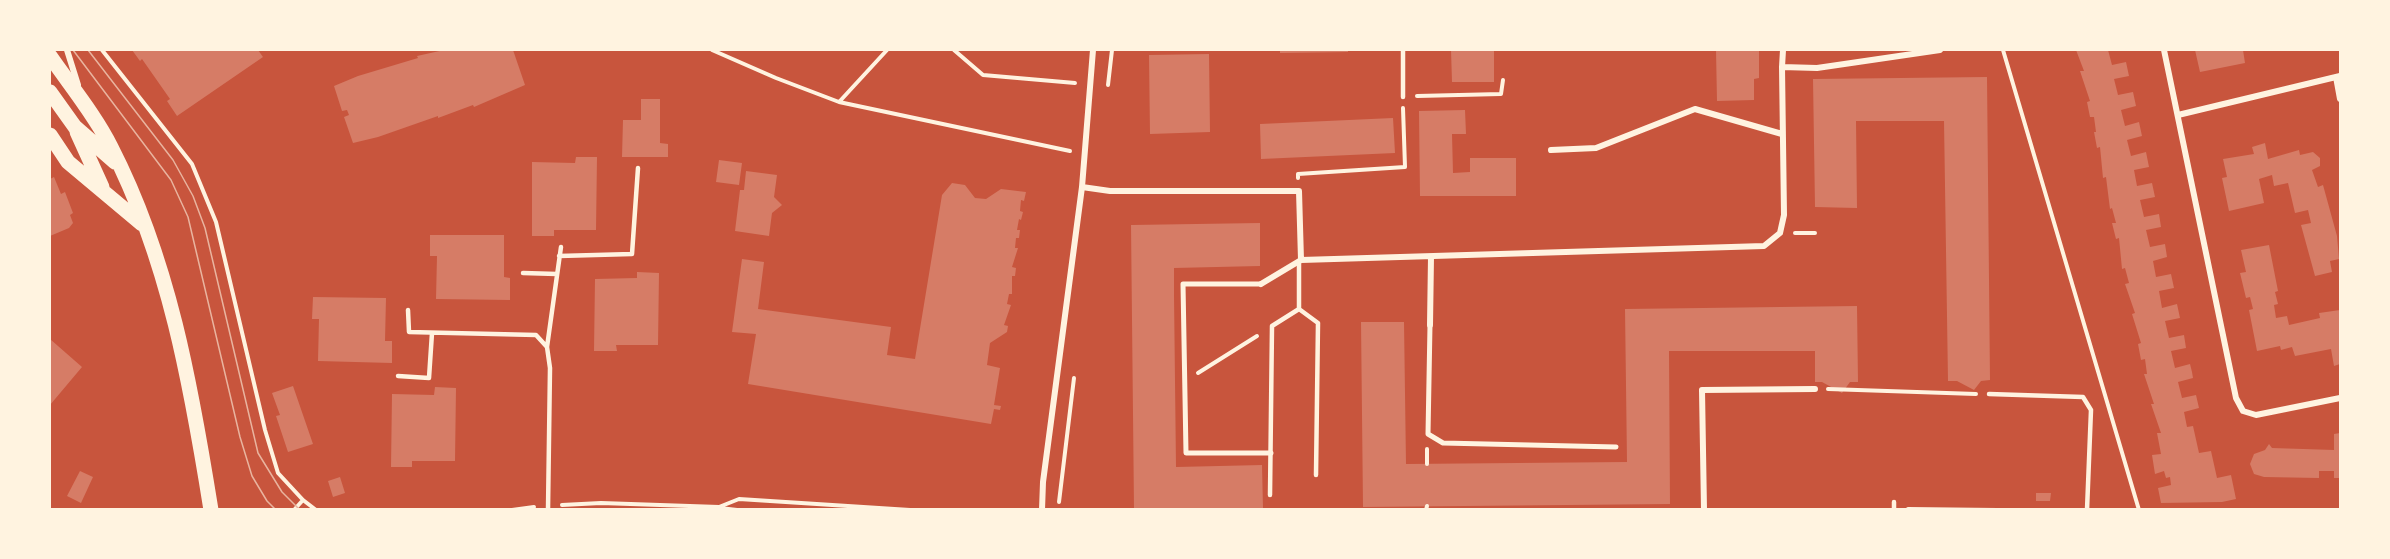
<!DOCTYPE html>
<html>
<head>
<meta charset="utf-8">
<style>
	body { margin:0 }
	#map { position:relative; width:2390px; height:559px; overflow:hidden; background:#c8553d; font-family:"DM Sans",sans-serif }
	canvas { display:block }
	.frame { position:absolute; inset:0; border:51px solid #fff3e0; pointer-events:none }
</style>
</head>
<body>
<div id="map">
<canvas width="2390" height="559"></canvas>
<div class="frame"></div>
</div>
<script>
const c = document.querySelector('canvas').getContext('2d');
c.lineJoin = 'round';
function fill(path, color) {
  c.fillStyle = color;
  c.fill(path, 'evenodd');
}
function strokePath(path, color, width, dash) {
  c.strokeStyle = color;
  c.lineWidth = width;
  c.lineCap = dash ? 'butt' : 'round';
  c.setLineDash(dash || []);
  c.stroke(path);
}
fill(new Path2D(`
	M 132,50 L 258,50 L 263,57 L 177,116 L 167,101 L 170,99 L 142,59 L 140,61 Z
	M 444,50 L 513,50 L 525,85 L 474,107 L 473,105 L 438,118 L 438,116 L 378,137 L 353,143 L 344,117 L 349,115 L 347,110 L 342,111 L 334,86 L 358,76 L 418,58 L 417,56 Z
	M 1280,50 L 1348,50 L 1348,52 L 1280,53 Z
	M 1451,50 L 1494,50 L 1494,82 L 1452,82 Z
	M 1716,50 L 1759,50 L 1759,78 L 1754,79 L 1754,100 L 1717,101 Z
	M 2076,50 L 2108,50 L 2112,65 L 2126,62 L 2129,76 L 2114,79 L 2118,95 L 2133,92 L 2136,106 L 2121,110 L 2125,126 L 2139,122 L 2142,136 L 2127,140 L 2131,156 L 2146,152 L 2149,167 L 2134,170 L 2137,186 L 2152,183 L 2155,197 L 2140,200 L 2144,217 L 2159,214 L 2161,227 L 2146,230 L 2150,247 L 2165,244 L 2167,257 L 2153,261 L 2156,277 L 2171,274 L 2174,288 L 2159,291 L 2162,308 L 2177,304 L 2180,318 L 2165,321 L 2169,338 L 2184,335 L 2186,348 L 2171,351 L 2175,368 L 2190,364 L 2192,372 L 2193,378 L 2178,382 L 2182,398 L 2196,395 L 2199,408 L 2184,412 L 2187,427 L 2193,426 L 2199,453 L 2211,451 L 2217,478 L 2231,475 L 2236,499 L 2222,502 L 2161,503 L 2158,488 L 2171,485 L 2170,477 L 2166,478 L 2164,471 L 2155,474 L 2152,455 L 2161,454 L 2157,433 L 2161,433 L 2151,404 L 2154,404 L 2144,374 L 2147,374 L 2145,359 L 2141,360 L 2138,344 L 2141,343 L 2132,314 L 2135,313 L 2125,284 L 2129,283 L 2125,268 L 2122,269 L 2119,238 L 2116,239 L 2112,223 L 2116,223 L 2112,208 L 2110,209 L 2106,177 L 2103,178 L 2100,147 L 2097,148 L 2094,132 L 2096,132 L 2094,117 L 2090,117 L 2087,102 L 2090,101 L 2080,71 L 2084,71 Z
	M 2195,50 L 2243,50 L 2245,63 L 2200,72 Z
	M 1209,54 L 1210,132 L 1150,134 L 1149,55 Z
	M 1987,77 L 1990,380 L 1981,381 L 1974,390 L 1957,381 L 1948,381 L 1944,121 L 1856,121 L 1857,208 L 1815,207 L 1813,79 Z
	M 641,99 L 660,99 L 660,143 L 668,144 L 668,157 L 622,157 L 623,120 L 641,120 Z
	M 1465,110 L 1466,134 L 1452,134 L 1453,173 L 1470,172 L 1470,158 L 1516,158 L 1516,196 L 1420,196 L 1419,111 Z
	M 1393,118 L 1395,153 L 1261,159 L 1260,124 Z
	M 2265,143 L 2268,159 L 2299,150 L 2300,155 L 2313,152 L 2320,158 L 2320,166 L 2312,170 L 2318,187 L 2323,185 L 2337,236 L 2339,259 L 2330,261 L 2332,272 L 2315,276 L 2301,225 L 2311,223 L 2308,210 L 2295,213 L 2288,183 L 2274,186 L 2272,175 L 2259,179 L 2264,203 L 2229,211 L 2222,178 L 2227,177 L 2223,159 L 2254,154 L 2252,147 Z
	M 576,157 L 597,157 L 596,230 L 554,230 L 554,236 L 532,236 L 532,162 L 575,163 Z
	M 719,160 L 742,163 L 739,185 L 716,182 Z
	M 746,171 L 777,175 L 774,197 L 782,205 L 772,213 L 769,236 L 735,231 L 740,190 L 744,190 Z
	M 54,177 L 61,194 L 65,192 L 73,213 L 70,215 L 73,223 L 69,228 L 50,236 L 50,179 Z
	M 952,183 L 965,185 L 975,198 L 986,199 L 1001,189 L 1026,192 L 1024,201 L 1021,200 L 1020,211 L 1023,212 L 1021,220 L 1019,219 L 1017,230 L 1020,230 L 1019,238 L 1016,238 L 1015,248 L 1018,248 L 1012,267 L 1016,268 L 1015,276 L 1012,276 L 1012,294 L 1009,294 L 1007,304 L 1011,305 L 1004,325 L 1008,326 L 1007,332 L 990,343 L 987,365 L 1000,368 L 994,405 L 1001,406 L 1000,410 L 994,409 L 991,424 L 748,384 L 756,334 L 732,332 L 742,259 L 764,262 L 758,309 L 891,327 L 887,355 L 915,359 L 942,195 Z
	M 1260,223 L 1260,266 L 1174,268 L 1174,295 L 1176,467 L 1262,465 L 1263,508 L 1134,509 L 1131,225 Z
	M 430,235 L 504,235 L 504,277 L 510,278 L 510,300 L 436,299 L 437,256 L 430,256 Z
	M 2269,245 L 2278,291 L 2275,292 L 2278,304 L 2274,305 L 2276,318 L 2287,316 L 2289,325 L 2320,318 L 2319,313 L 2340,310 L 2340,364 L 2334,366 L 2331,349 L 2295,356 L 2292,347 L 2281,350 L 2280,346 L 2257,351 L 2249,310 L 2253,309 L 2250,297 L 2246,298 L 2240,273 L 2246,272 L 2241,250 Z
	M 637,272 L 659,273 L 658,345 L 616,345 L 617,351 L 594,351 L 595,279 L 637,278 Z
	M 313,297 L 386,298 L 385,341 L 392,341 L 392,363 L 318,361 L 319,319 L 312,319 Z
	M 1857,306 L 1858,382 L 1850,382 L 1842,393 L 1822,382 L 1815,382 L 1815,351 L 1669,351 L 1670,504 L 1363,507 L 1361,322 L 1404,322 L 1406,464 L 1627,462 L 1625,309 Z
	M 50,339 L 82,367 L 50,405 Z
	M 293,386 L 313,444 L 288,452 L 276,416 L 280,415 L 272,393 Z
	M 435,387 L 456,388 L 455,461 L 412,461 L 412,467 L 391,467 L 392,394 L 434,395 Z
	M 2340,433 L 2340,478 L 2334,478 L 2334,471 L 2319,471 L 2319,478 L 2264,477 L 2254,474 L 2250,464 L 2254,454 L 2265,450 L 2269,444 L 2272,448 L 2334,450 L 2334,434 Z
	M 80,471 L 93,477 L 81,503 L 67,496 Z
	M 340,477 L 345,493 L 333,497 L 328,481 Z
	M 2036,493 L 2051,493 L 2050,501 L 2036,501 Z`), '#d67c66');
strokePath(new Path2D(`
	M 102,50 L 192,164 L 216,222 L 265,430 L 278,473 L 303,500 L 316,510
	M 712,50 L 776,78 L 839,102 L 1070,151
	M 954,50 L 983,75 L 1075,83
	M 2003,50 L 2139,510
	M 1108,85 L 1112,50
	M 1417,96 L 1501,94 L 1503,80
	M 840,101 L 887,50
	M 1298,178 L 1298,174 L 1405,167 L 1403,108
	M 1795,233 L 1815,233
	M 1198,373 L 1257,336
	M 1828,389 L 1976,394
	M 1427,464 L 1427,449
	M 1059,502 L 1074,378
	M 562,505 L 601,503 L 719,507 L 739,499 L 910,510
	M 720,508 L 737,510
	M 1908,509 L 1997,510
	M 294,510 L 303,500
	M 512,510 L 534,507
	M 1426,510 L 1427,506`), '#fff3e0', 4);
strokePath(new Path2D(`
	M 1403,97 L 1403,50
	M 559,256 L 632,254 L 638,168
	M 523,273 L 557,274
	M 1299,309 L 1318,323 L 1316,475
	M 408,310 L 409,332 L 536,335 L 547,347 L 550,368 L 548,510
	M 547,347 L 561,247
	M 398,376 L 429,378 L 432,333
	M 1989,394 L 2083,397 L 2091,410 L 2087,510
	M 1270,495 L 1272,326 L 1299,309 L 1299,261
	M 1894,502 L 1894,510`), '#fff3e0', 4.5);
strokePath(new Path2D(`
	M 1261,284 L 1183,284 L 1186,453 L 1271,453
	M 1430,325 L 1428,434 L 1443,443 L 1616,447`), '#fff3e0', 5);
strokePath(new Path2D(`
	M 67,50 L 78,85
	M 1783,50 L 1782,67 L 1817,68 L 1940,50
	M 2164,50 L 2236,398 L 2243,411 L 2256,415 L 2340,398
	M 2336,77 L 2340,99
	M 2178,115 L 2340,76
	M 1551,150 L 1596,148 L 1695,109 L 1782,134
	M 1082,187 L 1110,191 L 1299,191 L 1301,260
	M 1261,284 L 1301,260 L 1764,246 L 1780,233 L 1784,215 L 1782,67
	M 1430,325 L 1431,257
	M 1042,510 L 1043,482 L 1082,187 L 1093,50
	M 1704,510 L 1702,390 L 1815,389`), '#fff3e0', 6);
strokePath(new Path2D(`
	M 50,56 C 70,85 95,115 111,147 C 169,260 191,385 211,510
	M 50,92 L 75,127 L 115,162
	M 77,132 L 102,187
	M 50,135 L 68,162 L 142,224`), '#fff3e0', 15);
strokePath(new Path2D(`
	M 73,50 L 171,180 L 188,217 L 240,437 L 252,476 L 267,501 L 276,510
	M 88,50 L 173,160 L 193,196 L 205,228 L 258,453 L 282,492 L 300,510`), '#e9b49f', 1.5);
</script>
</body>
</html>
